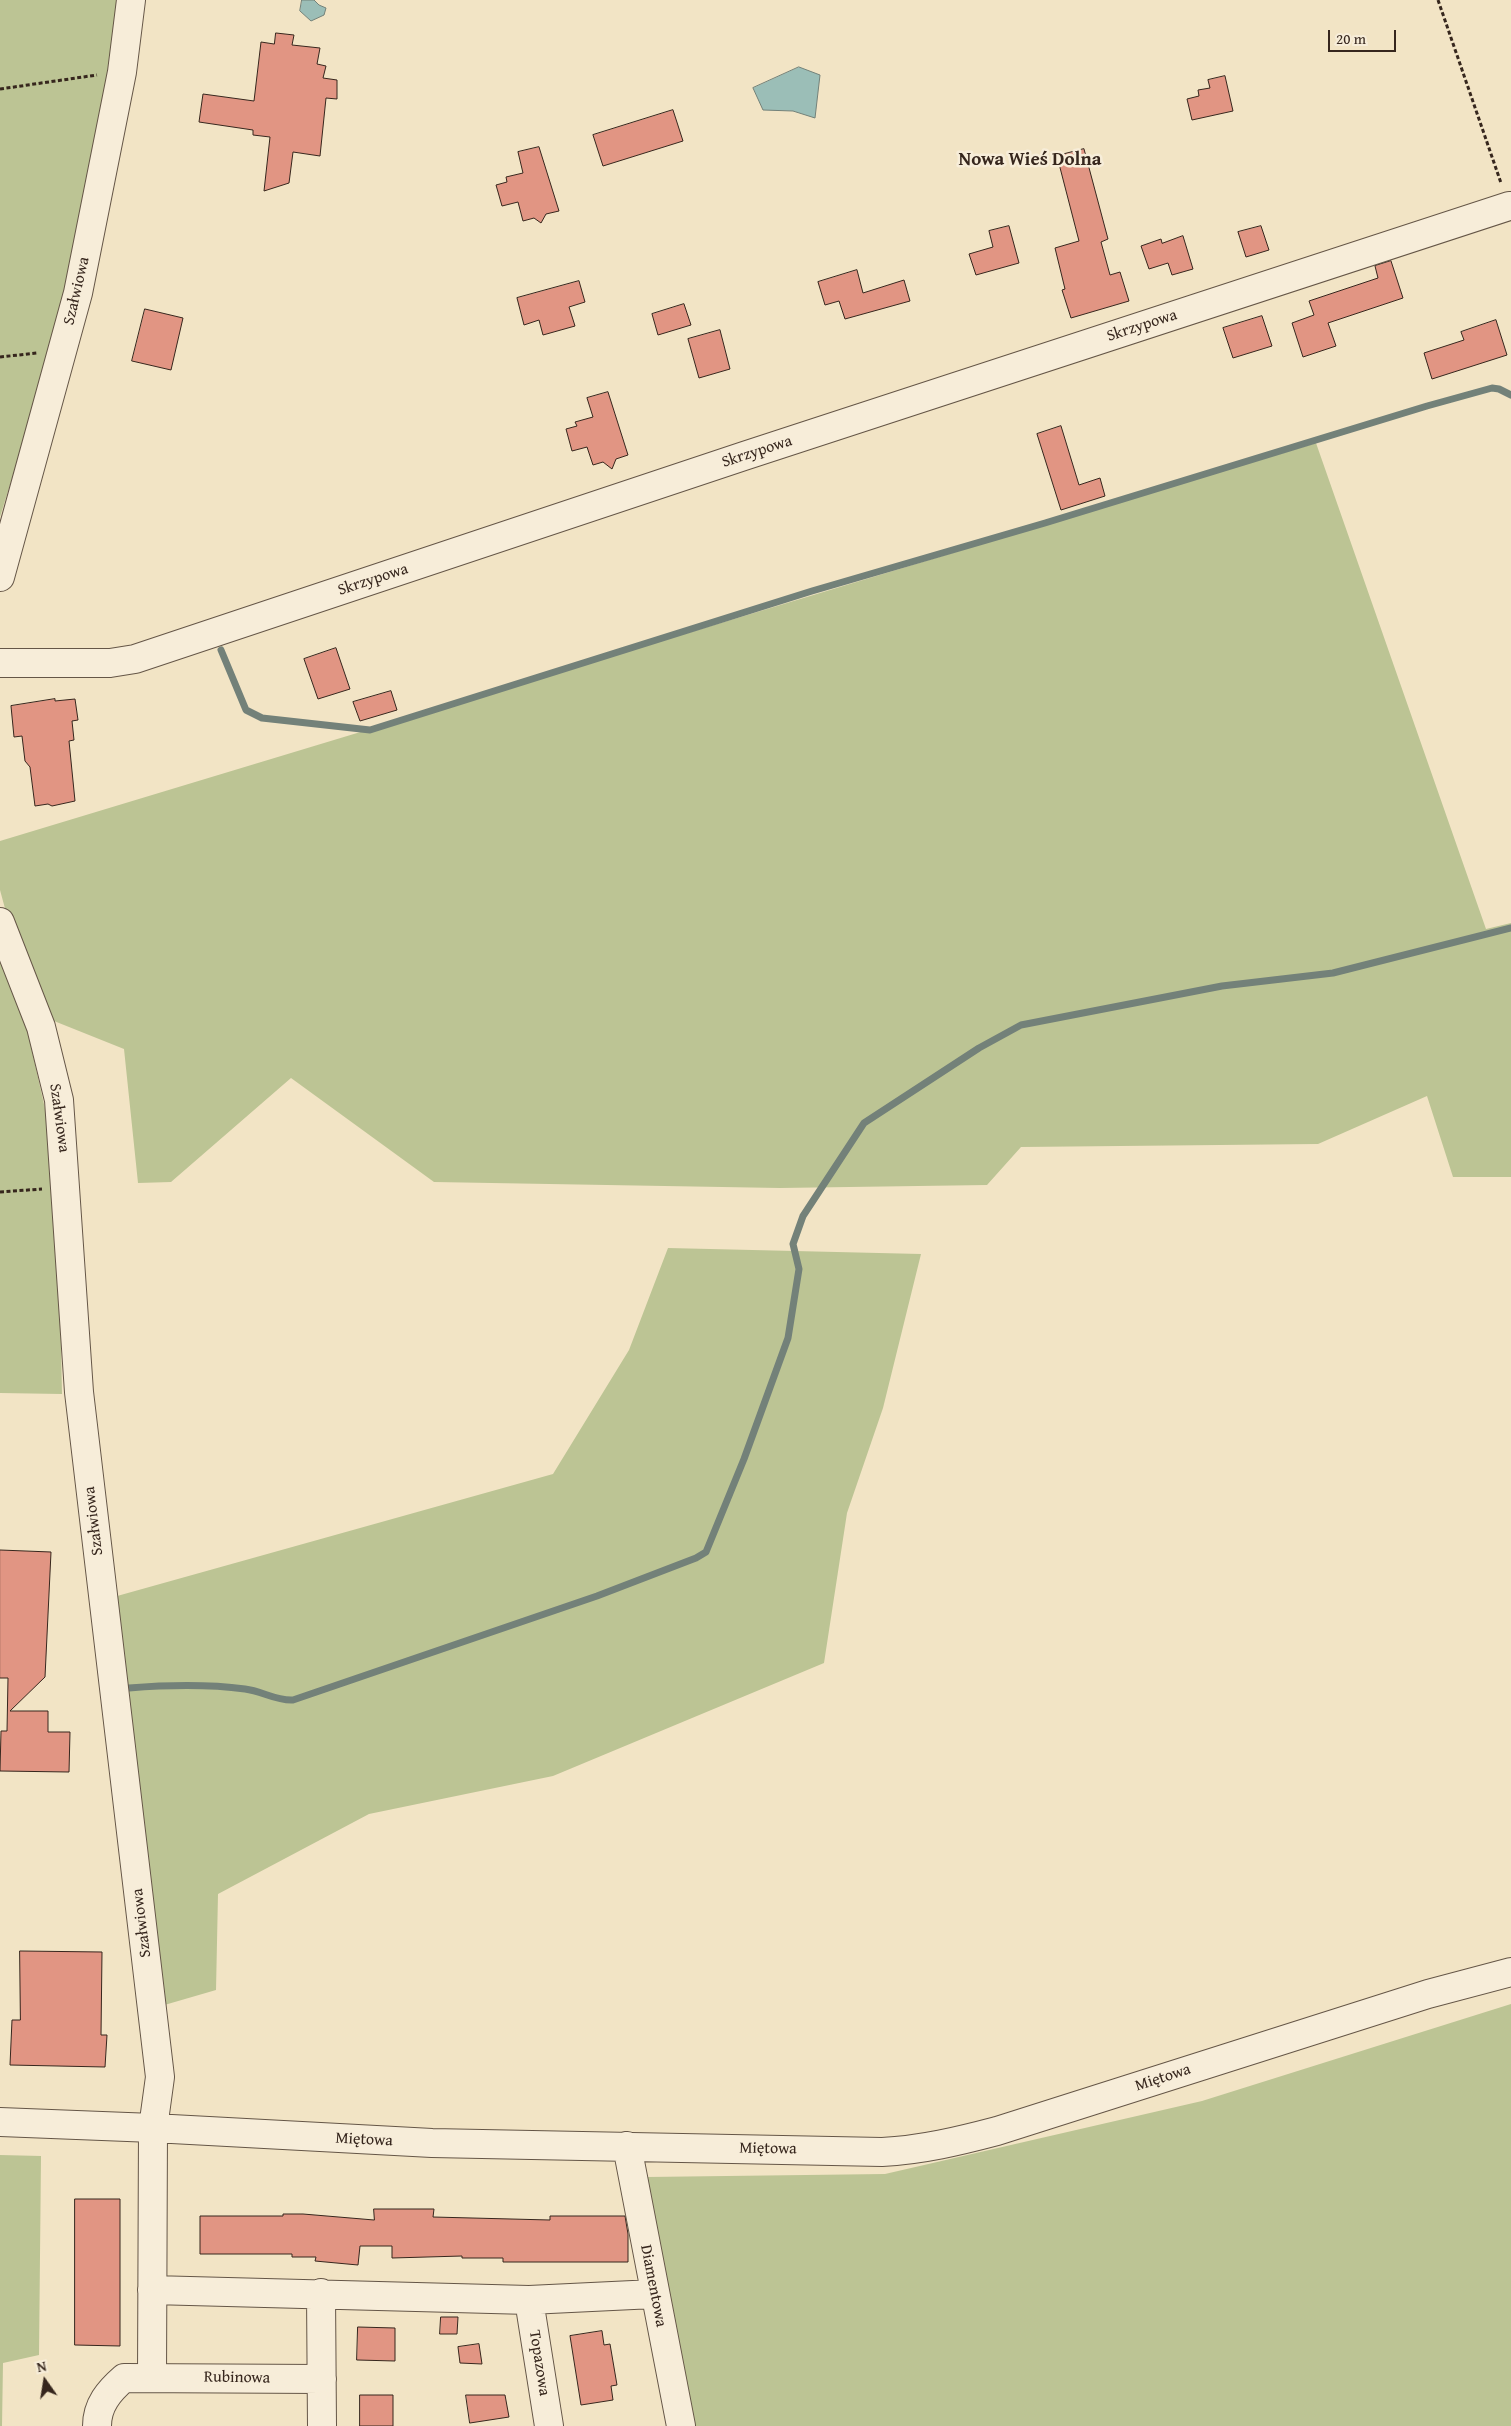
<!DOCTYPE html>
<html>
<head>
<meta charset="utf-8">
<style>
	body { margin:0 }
	#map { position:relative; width:1511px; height:2426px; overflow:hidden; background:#f2e4c5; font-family:"Gentium Book Plus",serif }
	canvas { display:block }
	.north { position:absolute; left:20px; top:2356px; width:50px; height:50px; -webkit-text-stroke:4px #f7edd9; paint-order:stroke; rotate:347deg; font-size:14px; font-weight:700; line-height:20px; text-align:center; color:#36261d }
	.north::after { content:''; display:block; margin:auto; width:18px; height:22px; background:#36261d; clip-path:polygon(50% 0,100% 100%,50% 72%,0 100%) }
	.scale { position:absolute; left:1328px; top:30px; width:68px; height:22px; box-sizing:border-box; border:2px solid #36261d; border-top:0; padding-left:6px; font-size:15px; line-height:18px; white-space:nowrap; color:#36261d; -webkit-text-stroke:4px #f7edd9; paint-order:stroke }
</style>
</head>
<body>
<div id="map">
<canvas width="1511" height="2426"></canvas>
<div class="north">N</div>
<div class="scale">20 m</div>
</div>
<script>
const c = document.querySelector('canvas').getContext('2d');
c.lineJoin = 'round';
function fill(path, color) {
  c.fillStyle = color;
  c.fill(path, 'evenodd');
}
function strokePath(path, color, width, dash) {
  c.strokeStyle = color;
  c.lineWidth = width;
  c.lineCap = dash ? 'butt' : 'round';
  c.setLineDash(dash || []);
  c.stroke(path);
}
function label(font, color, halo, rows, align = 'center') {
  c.font = font + ' "Gentium Book Plus",serif';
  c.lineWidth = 5;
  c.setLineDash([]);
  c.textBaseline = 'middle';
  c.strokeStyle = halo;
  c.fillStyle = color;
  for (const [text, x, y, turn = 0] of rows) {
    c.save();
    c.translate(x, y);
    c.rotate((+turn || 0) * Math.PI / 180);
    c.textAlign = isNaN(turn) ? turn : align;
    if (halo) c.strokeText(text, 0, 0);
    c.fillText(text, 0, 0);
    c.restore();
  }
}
fill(new Path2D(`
	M 0,0 L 124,0 L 62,317 L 0,517 Z
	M 1316,443 L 1486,929 L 1511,923 L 1511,1177 L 1453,1177 L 1427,1096 L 1318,1144 L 1021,1147 L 987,1185 L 780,1188 L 434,1182 L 291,1078 L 171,1182 L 138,1183 L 124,1049 L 54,1021 L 13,938 L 0,890 L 0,841 Z
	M 0,908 L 52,1140 L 60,1298 L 62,1394 L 0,1393 Z
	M 668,1248 L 921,1254 L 883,1408 L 847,1513 L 824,1663 L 553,1776 L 369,1814 L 218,1894 L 216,1990 L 161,2006 L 110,1598 L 553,1474 L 629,1350 Z
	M 1511,2004 L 1511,2426 L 694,2426 L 647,2177 L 885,2174 L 1202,2101 Z
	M 0,2155 L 41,2156 L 39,2355 L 3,2363 L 2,2426 L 0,2426 Z`), '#bcc494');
const water = new Path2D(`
	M 302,0 L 314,0 L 319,5 L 326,8 L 324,15 L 311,21 L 300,11 Z
	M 799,67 L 820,75 L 815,118 L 793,111 L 763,110 L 753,88 Z`);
fill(water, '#9bbeb7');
strokePath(water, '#738179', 1);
strokePath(new Path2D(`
	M 221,650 L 246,710 L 262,718 L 370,730 L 812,591 L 1045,523 L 1427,406 L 1492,388 L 1499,389 L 1511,395
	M 129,1688 C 167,1685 207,1684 245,1689 C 262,1691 276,1701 293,1700 L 597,1596 L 696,1558 L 706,1552 L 744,1459 L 788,1338 L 799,1269 L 793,1244 L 803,1216 L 864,1123 L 979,1048 L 1021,1025 L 1222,986 L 1333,973 L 1511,928`), '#738179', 7);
const building = new Path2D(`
	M 276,33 L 294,35 L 292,45 L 320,48 L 317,64 L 326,66 L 323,78 L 337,80 L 337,99 L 326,98 L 320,156 L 293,152 L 289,183 L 264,191 L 270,137 L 253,135 L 253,130 L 199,122 L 203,94 L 254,101 L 261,42 L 274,44 Z
	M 1225,76 L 1233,111 L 1192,120 L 1187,99 L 1199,96 L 1198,90 L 1210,88 L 1208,80 Z
	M 673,110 L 683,141 L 603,166 L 593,135 Z
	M 539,147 L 559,211 L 546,214 L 541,223 L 534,218 L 523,221 L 518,202 L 502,206 L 496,185 L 507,182 L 506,177 L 523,173 L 518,152 Z
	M 1084,149 L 1108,239 L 1101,242 L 1110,275 L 1120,272 L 1129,301 L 1071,318 L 1062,290 L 1065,289 L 1055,248 L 1079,241 L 1057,156 Z
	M 1009,226 L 1019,263 L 976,275 L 969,254 L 993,247 L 989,231 Z
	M 1261,226 L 1269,250 L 1246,257 L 1238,232 Z
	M 1183,236 L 1193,269 L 1172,275 L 1168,263 L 1149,269 L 1141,246 L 1161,239 L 1162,243 Z
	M 1391,261 L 1403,298 L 1328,323 L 1336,346 L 1303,357 L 1292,323 L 1314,315 L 1309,301 L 1378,278 L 1375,266 Z
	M 857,270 L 863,293 L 904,280 L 910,301 L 845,319 L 839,301 L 825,305 L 818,282 Z
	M 579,281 L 585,302 L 569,307 L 575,326 L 543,335 L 539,320 L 524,325 L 517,298 Z
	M 684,304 L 691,325 L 658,335 L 652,314 Z
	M 145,309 L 183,318 L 171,370 L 132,361 Z
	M 1262,316 L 1272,346 L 1233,358 L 1223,328 Z
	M 1496,320 L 1507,355 L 1432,379 L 1424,353 L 1464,340 L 1461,332 Z
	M 720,330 L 730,369 L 699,378 L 688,339 Z
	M 608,392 L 628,455 L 616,459 L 612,469 L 603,462 L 593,465 L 587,447 L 572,451 L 566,429 L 577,426 L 575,422 L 593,417 L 587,398 Z
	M 1061,426 L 1079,485 L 1100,478 L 1105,496 L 1061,510 L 1037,434 Z
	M 336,648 L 350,689 L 318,699 L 304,659 Z
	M 391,691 L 397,710 L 360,721 L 353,702 Z
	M 55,699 L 55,701 L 75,699 L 78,720 L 72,721 L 74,740 L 69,741 L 75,801 L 52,806 L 48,804 L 35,806 L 30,767 L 25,761 L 22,736 L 14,737 L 11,706 Z
	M 0,1550 L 51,1552 L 45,1677 L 10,1711 L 48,1711 L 48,1732 L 70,1732 L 69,1772 L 0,1771 L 1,1731 L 7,1731 L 8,1678 L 0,1678 Z
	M 20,1951 L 102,1952 L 101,2035 L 107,2035 L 105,2067 L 10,2065 L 12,2020 L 20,2020 Z
	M 75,2199 L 120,2199 L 120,2346 L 75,2345 Z
	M 374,2209 L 434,2209 L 433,2217 L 550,2220 L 550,2216 L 625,2216 L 628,2234 L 628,2262 L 503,2262 L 503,2258 L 462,2258 L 462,2256 L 392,2258 L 392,2246 L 360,2246 L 358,2265 L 315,2261 L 316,2257 L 292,2257 L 292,2254 L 200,2254 L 200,2216 L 283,2216 L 283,2214 L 303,2214 L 374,2220 Z
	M 441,2317 L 458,2317 L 457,2334 L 440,2334 Z
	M 358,2327 L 395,2328 L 395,2361 L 357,2360 Z
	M 602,2331 L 604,2345 L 610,2344 L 617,2385 L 611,2386 L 613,2400 L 581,2405 L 570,2336 Z
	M 479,2344 L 482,2364 L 460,2363 L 458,2347 Z
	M 360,2395 L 393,2395 L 393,2426 L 360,2426 Z
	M 466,2395 L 505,2395 L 509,2417 L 470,2423 Z`);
fill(building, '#e19583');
strokePath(building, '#36261d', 1);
const minor = new Path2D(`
	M 0,577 L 78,293 L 122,72 L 131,0
	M 0,663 L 110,663 L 135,659 L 744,456 L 1509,206
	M 0,922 L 41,1027 L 59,1100 L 79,1392 L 160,2077 L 153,2128 L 152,2377
	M 0,2122 L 153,2128 L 432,2143 L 882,2152 C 922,2150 959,2141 997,2131 L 1428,1994 L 1511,1972
	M 627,2146 L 681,2426
	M 152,2290 L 529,2300 L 654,2294
	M 321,2293 L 322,2426
	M 529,2300 L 549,2426
	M 97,2426 C 97,2405 109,2391 124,2378 L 322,2379`);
strokePath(minor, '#655647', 30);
strokePath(new Path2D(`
	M 1438,0 L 1501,183
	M 0,89 L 97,75
	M 0,357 L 37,353
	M 0,1192 L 42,1189`), '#36261d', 3, [4, 2.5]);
strokePath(minor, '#f7edd9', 28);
label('16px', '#36261d', '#f7edd9', [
	["Szałwiowa",77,291,-77],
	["Skrzypowa",1142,326,-18],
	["Skrzypowa",757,452,-18],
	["Skrzypowa",373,580,-18],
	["Szałwiowa",59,1118,82],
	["Szałwiowa",94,1521,-97],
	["Szałwiowa",142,1923,-97],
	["Miętowa",1163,2078,-18],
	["Miętowa",364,2140,3],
	["Miętowa",768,2149,1],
	["Diamentowa",653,2286,79],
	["Topazowa",539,2363,81],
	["Rubinowa",237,2378,1]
]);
label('bold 19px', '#36261d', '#f7edd9', [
	["Nowa Wieś Dolna",1030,160]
]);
</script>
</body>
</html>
